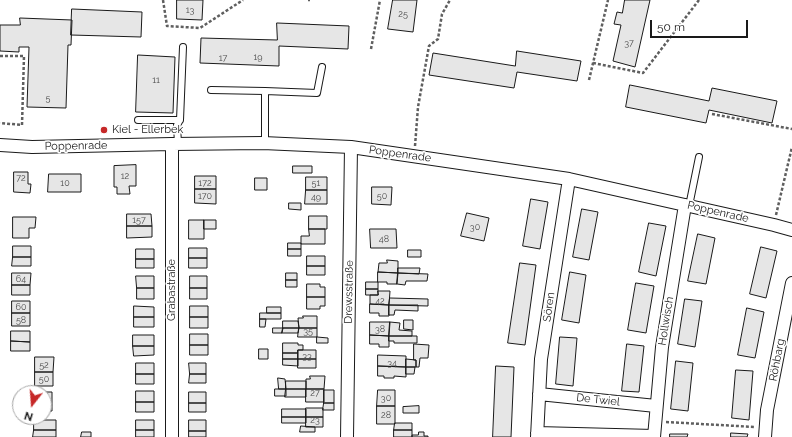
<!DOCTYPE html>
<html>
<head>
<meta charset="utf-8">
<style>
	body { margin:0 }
	#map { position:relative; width:792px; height:437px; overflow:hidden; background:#fff; font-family:Raleway,sans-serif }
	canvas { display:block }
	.north { position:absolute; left:12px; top:385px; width:40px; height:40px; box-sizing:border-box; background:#fff; border:1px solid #a3a3a3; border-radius:50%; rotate:197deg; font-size:11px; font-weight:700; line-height:16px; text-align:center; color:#1a1a1a }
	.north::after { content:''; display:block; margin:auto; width:14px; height:18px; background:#c62828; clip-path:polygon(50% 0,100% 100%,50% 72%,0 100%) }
	.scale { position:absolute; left:650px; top:20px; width:98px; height:18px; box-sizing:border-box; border:2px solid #1a1a1a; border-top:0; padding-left:5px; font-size:12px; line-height:14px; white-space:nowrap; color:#1a1a1a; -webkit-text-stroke:3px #fff; paint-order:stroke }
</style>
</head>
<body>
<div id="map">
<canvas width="792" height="437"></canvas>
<div class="north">N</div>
<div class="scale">50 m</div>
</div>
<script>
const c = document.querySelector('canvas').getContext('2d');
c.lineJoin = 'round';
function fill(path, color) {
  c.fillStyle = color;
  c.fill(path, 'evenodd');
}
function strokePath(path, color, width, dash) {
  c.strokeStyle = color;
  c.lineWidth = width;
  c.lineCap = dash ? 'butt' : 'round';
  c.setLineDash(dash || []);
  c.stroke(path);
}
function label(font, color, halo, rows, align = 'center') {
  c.font = font + ' Raleway,sans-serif';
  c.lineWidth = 3;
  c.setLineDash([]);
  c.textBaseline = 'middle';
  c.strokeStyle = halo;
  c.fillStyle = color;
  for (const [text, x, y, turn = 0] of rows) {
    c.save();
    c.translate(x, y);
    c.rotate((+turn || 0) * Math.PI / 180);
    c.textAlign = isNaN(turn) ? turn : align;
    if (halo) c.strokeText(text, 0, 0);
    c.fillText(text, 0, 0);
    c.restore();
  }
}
const building = new Path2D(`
	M 177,0 L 203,0 L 202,20 L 177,19 Z
	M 393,0 L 417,0 L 413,32 L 388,29 Z
	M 625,0 L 650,0 L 635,67 L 613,61 L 621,25 L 614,24 L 617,12 L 622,13 Z
	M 72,9 L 142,12 L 141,37 L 71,35 Z
	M 20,18 L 72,20 L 71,45 L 68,45 L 66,108 L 27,107 L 29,47 L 19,47 L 19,52 L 0,51 L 0,25 L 20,25 Z
	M 277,23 L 349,26 L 348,49 L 279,46 L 279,66 L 200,63 L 201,38 L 277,40 Z
	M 517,51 L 581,61 L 577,81 L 517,72 L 514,88 L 429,75 L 433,53 L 515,66 Z
	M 138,55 L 175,57 L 173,113 L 136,112 Z
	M 630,85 L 709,101 L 712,88 L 777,101 L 772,123 L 709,110 L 706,123 L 626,107 Z
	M 136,165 L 136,186 L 129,186 L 130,194 L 117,194 L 117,187 L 114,187 L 114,166 Z
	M 293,166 L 312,166 L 312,173 L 293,173 Z
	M 14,172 L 28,172 L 28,184 L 31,184 L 30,193 L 14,192 Z
	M 49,174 L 81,174 L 81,192 L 48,192 Z
	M 195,176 L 216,176 L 216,189 L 195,189 Z
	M 306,177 L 327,177 L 327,190 L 306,190 Z
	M 255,178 L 267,178 L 267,190 L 255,190 Z
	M 372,187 L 392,187 L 391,205 L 372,204 Z
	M 195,189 L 216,189 L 216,204 L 195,203 Z
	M 306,190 L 327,190 L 327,204 L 305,204 Z
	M 531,199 L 548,202 L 540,249 L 523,246 Z
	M 289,203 L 301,203 L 301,210 L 289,209 Z
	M 582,209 L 598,212 L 589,260 L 573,257 Z
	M 467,213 L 489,218 L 484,241 L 461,236 Z
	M 127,214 L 151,214 L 152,226 L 127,226 Z
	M 309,216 L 327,216 L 327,229 L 309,229 Z
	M 13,217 L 36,217 L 35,228 L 29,228 L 29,238 L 13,238 Z
	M 189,220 L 204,220 L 204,239 L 189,239 Z
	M 204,220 L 216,220 L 216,229 L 204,229 Z
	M 649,223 L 666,226 L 656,276 L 639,272 Z
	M 127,226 L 152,226 L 152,237 L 127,238 Z
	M 309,229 L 325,229 L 325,244 L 301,244 L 301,236 L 309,236 Z
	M 370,229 L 396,229 L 397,248 L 371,248 Z
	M 698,234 L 715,238 L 706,284 L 688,281 Z
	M 288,243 L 301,243 L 301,249 L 288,249 Z
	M 13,246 L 31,246 L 31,257 L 13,257 Z
	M 761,247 L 777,251 L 766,298 L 750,294 Z
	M 189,248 L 207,248 L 207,258 L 189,258 Z
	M 136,249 L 154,249 L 154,259 L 136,259 Z
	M 288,249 L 301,249 L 301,256 L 288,256 Z
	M 408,250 L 421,250 L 421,257 L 408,257 Z
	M 307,256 L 325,256 L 325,266 L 307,266 Z
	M 13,257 L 31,257 L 31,266 L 12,266 Z
	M 189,258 L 207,258 L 207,268 L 189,268 Z
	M 136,259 L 154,259 L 154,268 L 136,268 Z
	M 387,260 L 398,261 L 398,273 L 378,272 L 379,263 L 387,263 Z
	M 520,263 L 536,265 L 525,345 L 508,343 Z
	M 307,266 L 325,266 L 325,275 L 307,275 Z
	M 398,268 L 420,268 L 419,274 L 398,273 Z
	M 378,272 L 398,273 L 397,284 L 387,284 L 387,282 L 378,282 Z
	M 570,272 L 586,275 L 579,323 L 562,320 Z
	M 12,273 L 31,273 L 30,285 L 12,285 Z
	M 286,273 L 297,273 L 297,280 L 286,280 Z
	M 398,273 L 428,274 L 427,281 L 406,281 L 405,285 L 397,284 Z
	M 136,276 L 154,276 L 154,288 L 137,288 Z
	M 190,276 L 207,276 L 207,288 L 190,288 Z
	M 286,280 L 297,280 L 297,287 L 286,287 Z
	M 366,282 L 378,282 L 378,289 L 366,289 Z
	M 636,283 L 654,286 L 646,333 L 628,330 Z
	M 307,284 L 320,284 L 320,287 L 325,287 L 325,297 L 307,297 Z
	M 12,285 L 30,285 L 30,295 L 12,295 Z
	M 137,288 L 154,288 L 154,299 L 137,299 Z
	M 190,288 L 207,288 L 207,299 L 190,299 Z
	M 366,289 L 378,289 L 378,295 L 366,295 Z
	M 378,291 L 390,291 L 389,305 L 370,304 L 370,295 L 378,295 Z
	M 307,297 L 325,297 L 325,306 L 320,306 L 320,309 L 307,309 Z
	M 390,298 L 428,299 L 428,306 L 389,305 Z
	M 685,299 L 702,301 L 695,347 L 678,344 Z
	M 12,301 L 30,301 L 30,313 L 12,313 Z
	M 370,304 L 389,305 L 389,316 L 379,316 L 379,313 L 370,313 Z
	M 389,305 L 418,305 L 418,311 L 395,310 L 394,315 L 389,315 Z
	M 134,306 L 154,307 L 154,317 L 134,317 Z
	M 190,306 L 208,306 L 208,317 L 190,317 Z
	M 267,307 L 281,307 L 281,313 L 267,313 Z
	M 747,308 L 764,312 L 755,358 L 738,355 Z
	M 12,313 L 30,313 L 30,326 L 12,326 Z
	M 260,313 L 281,313 L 281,319 L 260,319 Z
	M 303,316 L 317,316 L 317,328 L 299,328 L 298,318 L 303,318 Z
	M 134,317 L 154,317 L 154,327 L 134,327 Z
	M 190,317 L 208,317 L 208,328 L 190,328 Z
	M 260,319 L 266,319 L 265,327 L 260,327 Z
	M 404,320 L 413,320 L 413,330 L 404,329 Z
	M 283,321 L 298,321 L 299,328 L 283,328 Z
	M 370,322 L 390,322 L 389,336 L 370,335 Z
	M 390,322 L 400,323 L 399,330 L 412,331 L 412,336 L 389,336 Z
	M 273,328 L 283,328 L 282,333 L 273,333 Z
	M 283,328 L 299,328 L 298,333 L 282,333 Z
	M 299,328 L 317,328 L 317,337 L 298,337 Z
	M 11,331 L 30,331 L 30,342 L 11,341 Z
	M 190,334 L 208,334 L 208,345 L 190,345 Z
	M 133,335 L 154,335 L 154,346 L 133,346 Z
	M 370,335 L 389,336 L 389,347 L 379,347 L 379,344 L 370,344 Z
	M 389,336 L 417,336 L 417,343 L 394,343 L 394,341 L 389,341 Z
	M 317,337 L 328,338 L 328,343 L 317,343 Z
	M 560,337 L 577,338 L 573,386 L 556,384 Z
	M 11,341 L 30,342 L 30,351 L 11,351 Z
	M 283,343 L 298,343 L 298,345 L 303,345 L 303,350 L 298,350 L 298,353 L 283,353 Z
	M 414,344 L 429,345 L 428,358 L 420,358 L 419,367 L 416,367 L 416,360 L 414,360 Z
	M 627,344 L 644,346 L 639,392 L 622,391 Z
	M 190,345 L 208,345 L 208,355 L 190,355 Z
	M 133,346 L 154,346 L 154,355 L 134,356 Z
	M 259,349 L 268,349 L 268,359 L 259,359 Z
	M 298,350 L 316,350 L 316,359 L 298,359 Z
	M 283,353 L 298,353 L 298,359 L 283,359 Z
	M 378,355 L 406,356 L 406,367 L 378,366 Z
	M 35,357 L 54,357 L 53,372 L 35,372 Z
	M 283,359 L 298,359 L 298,366 L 283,365 Z
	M 298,359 L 316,359 L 316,368 L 298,368 Z
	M 406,359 L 416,360 L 416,367 L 406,367 Z
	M 676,361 L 693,363 L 688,411 L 671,409 Z
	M 136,363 L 154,363 L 154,374 L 136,374 Z
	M 189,363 L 206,363 L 206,374 L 190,374 Z
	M 378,366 L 406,367 L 406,377 L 394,376 L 394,378 L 384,378 L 384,376 L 378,376 Z
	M 496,366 L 514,367 L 511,437 L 493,437 Z
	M 406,367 L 415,367 L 414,374 L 406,374 Z
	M 736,370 L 753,371 L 749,420 L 732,418 Z
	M 35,372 L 53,372 L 53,386 L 35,386 Z
	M 136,374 L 154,374 L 154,384 L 136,384 Z
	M 190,374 L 206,374 L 206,383 L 189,383 Z
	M 310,376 L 325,376 L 324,389 L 306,389 L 306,379 L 310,379 Z
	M 278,378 L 285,379 L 286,389 L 279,389 Z
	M 286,381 L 306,381 L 306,389 L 286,389 Z
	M 275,389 L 286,389 L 286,396 L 275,396 Z
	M 286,389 L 306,389 L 306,397 L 285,397 Z
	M 306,389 L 324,389 L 324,402 L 306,402 Z
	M 324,390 L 334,390 L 334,403 L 324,403 Z
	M 378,390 L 395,390 L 395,406 L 377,406 Z
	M 136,391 L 154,391 L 154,402 L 136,402 Z
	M 30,392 L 52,392 L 52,411 L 44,411 L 44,393 Z
	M 189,392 L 206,392 L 206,403 L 189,403 Z
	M 136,402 L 154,402 L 154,412 L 136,412 Z
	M 189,403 L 206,403 L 206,412 L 189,412 Z
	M 324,403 L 334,403 L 334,410 L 323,410 Z
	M 377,406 L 395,406 L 395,424 L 377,424 Z
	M 419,406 L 419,413 L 403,413 L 403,407 Z
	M 306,408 L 323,408 L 323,417 L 306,417 Z
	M 282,409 L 306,409 L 306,417 L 282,417 Z
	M 282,417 L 306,417 L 306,423 L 282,423 Z
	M 306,417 L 323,417 L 323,427 L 306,427 Z
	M 34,420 L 56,420 L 56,430 L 34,430 Z
	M 136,420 L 154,420 L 154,430 L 136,430 Z
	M 189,420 L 206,420 L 206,431 L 189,431 Z
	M 395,423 L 412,423 L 412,430 L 394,430 Z
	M 301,426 L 315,427 L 315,432 L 300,432 Z
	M 34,430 L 56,430 L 56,437 L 33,437 Z
	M 136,430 L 154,430 L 154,437 L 136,437 Z
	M 394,430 L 412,430 L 412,437 L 394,437 Z
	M 189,431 L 206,431 L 206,437 L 189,437 Z
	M 82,432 L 91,432 L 91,437 L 81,437 Z
	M 419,432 L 424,432 L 424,436 L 428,436 L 428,437 L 412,437 L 412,435 L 418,435 Z
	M 731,433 L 748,434 L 747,437 L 731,437 Z
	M 670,434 L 688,434 L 687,437 L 670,437 Z`);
fill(building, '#e6e6e6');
strokePath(building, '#1a1a1a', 1);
const service = new Path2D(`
	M 211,90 L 265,91 L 265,143
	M 265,91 L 317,93 L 322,67
	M 138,120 L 180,120
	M 178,144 L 177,125 L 180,120 L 183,47
	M 689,206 L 699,157`);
const minor = new Path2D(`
	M 172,144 L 172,437
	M 0,145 L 32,147 L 172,144 L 263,143 L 351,147 L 569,179 L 774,225 L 792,230
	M 539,394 L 656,406
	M 537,433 L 654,436
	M 347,437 L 351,147
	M 537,437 L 541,359 L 569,179
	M 654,437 L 662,347 L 685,205
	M 765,437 L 767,410 L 792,283`);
strokePath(service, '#1a1a1a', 8);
strokePath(minor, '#1a1a1a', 14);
strokePath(new Path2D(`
	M 163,0 L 167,26 L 200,28 L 243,0
	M 308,0 L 310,0
	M 371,49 L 380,0
	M 0,56 L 24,56 L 22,125 L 0,123
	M 593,63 L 643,73 L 699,0
	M 589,80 L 608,0
	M 712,114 L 792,129
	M 415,146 L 418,107 L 429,46 L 438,39 L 442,14 L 450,0
	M 776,215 L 792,147
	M 666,422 L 755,427`), '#5f5f5f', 2.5, [3, 2]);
strokePath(service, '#fff', 6);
strokePath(minor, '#fff', 12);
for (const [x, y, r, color] of [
	[104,130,4,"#c62828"]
]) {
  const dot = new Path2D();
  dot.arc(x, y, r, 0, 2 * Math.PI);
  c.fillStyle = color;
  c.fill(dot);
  strokePath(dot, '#fff', 1.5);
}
label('9px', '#4d4d4d', null, [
	["13",190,10],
	["25",403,14],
	["37",629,43],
	["19",258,57],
	["17",223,58],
	["11",156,80],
	["5",48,98],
	["12",125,176],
	["72",21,178],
	["10",65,183],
	["172",205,183],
	["51",316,183],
	["170",205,196],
	["50",382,196],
	["49",316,197],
	["157",139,220],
	["30",475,227],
	["48",384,239],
	["64",21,279],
	["42",380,301],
	["60",21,307],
	["58",21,320],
	["38",380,329],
	["35",308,331],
	["33",307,356],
	["34",392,363],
	["52",44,365],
	["50",44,379],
	["27",315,393],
	["30",386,398],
	["28",386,415],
	["23",315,420]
]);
label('11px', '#1a1a1a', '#fff', [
	["Kiel - Ellerbek",112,130]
], 'left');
label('11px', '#1a1a1a', '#fff', [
	["Poppenrade",76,146,-1],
	["Poppenrade",400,154,8],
	["Poppenrade",718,212,13],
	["Grabastraße",172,290,-90],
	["Drewsstraße",349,292,-89],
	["Sören",549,307,-82],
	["Hollwisch",666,321,-81],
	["Röhbarg",777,360,-79],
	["De Twiel",598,400,6]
]);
</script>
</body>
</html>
